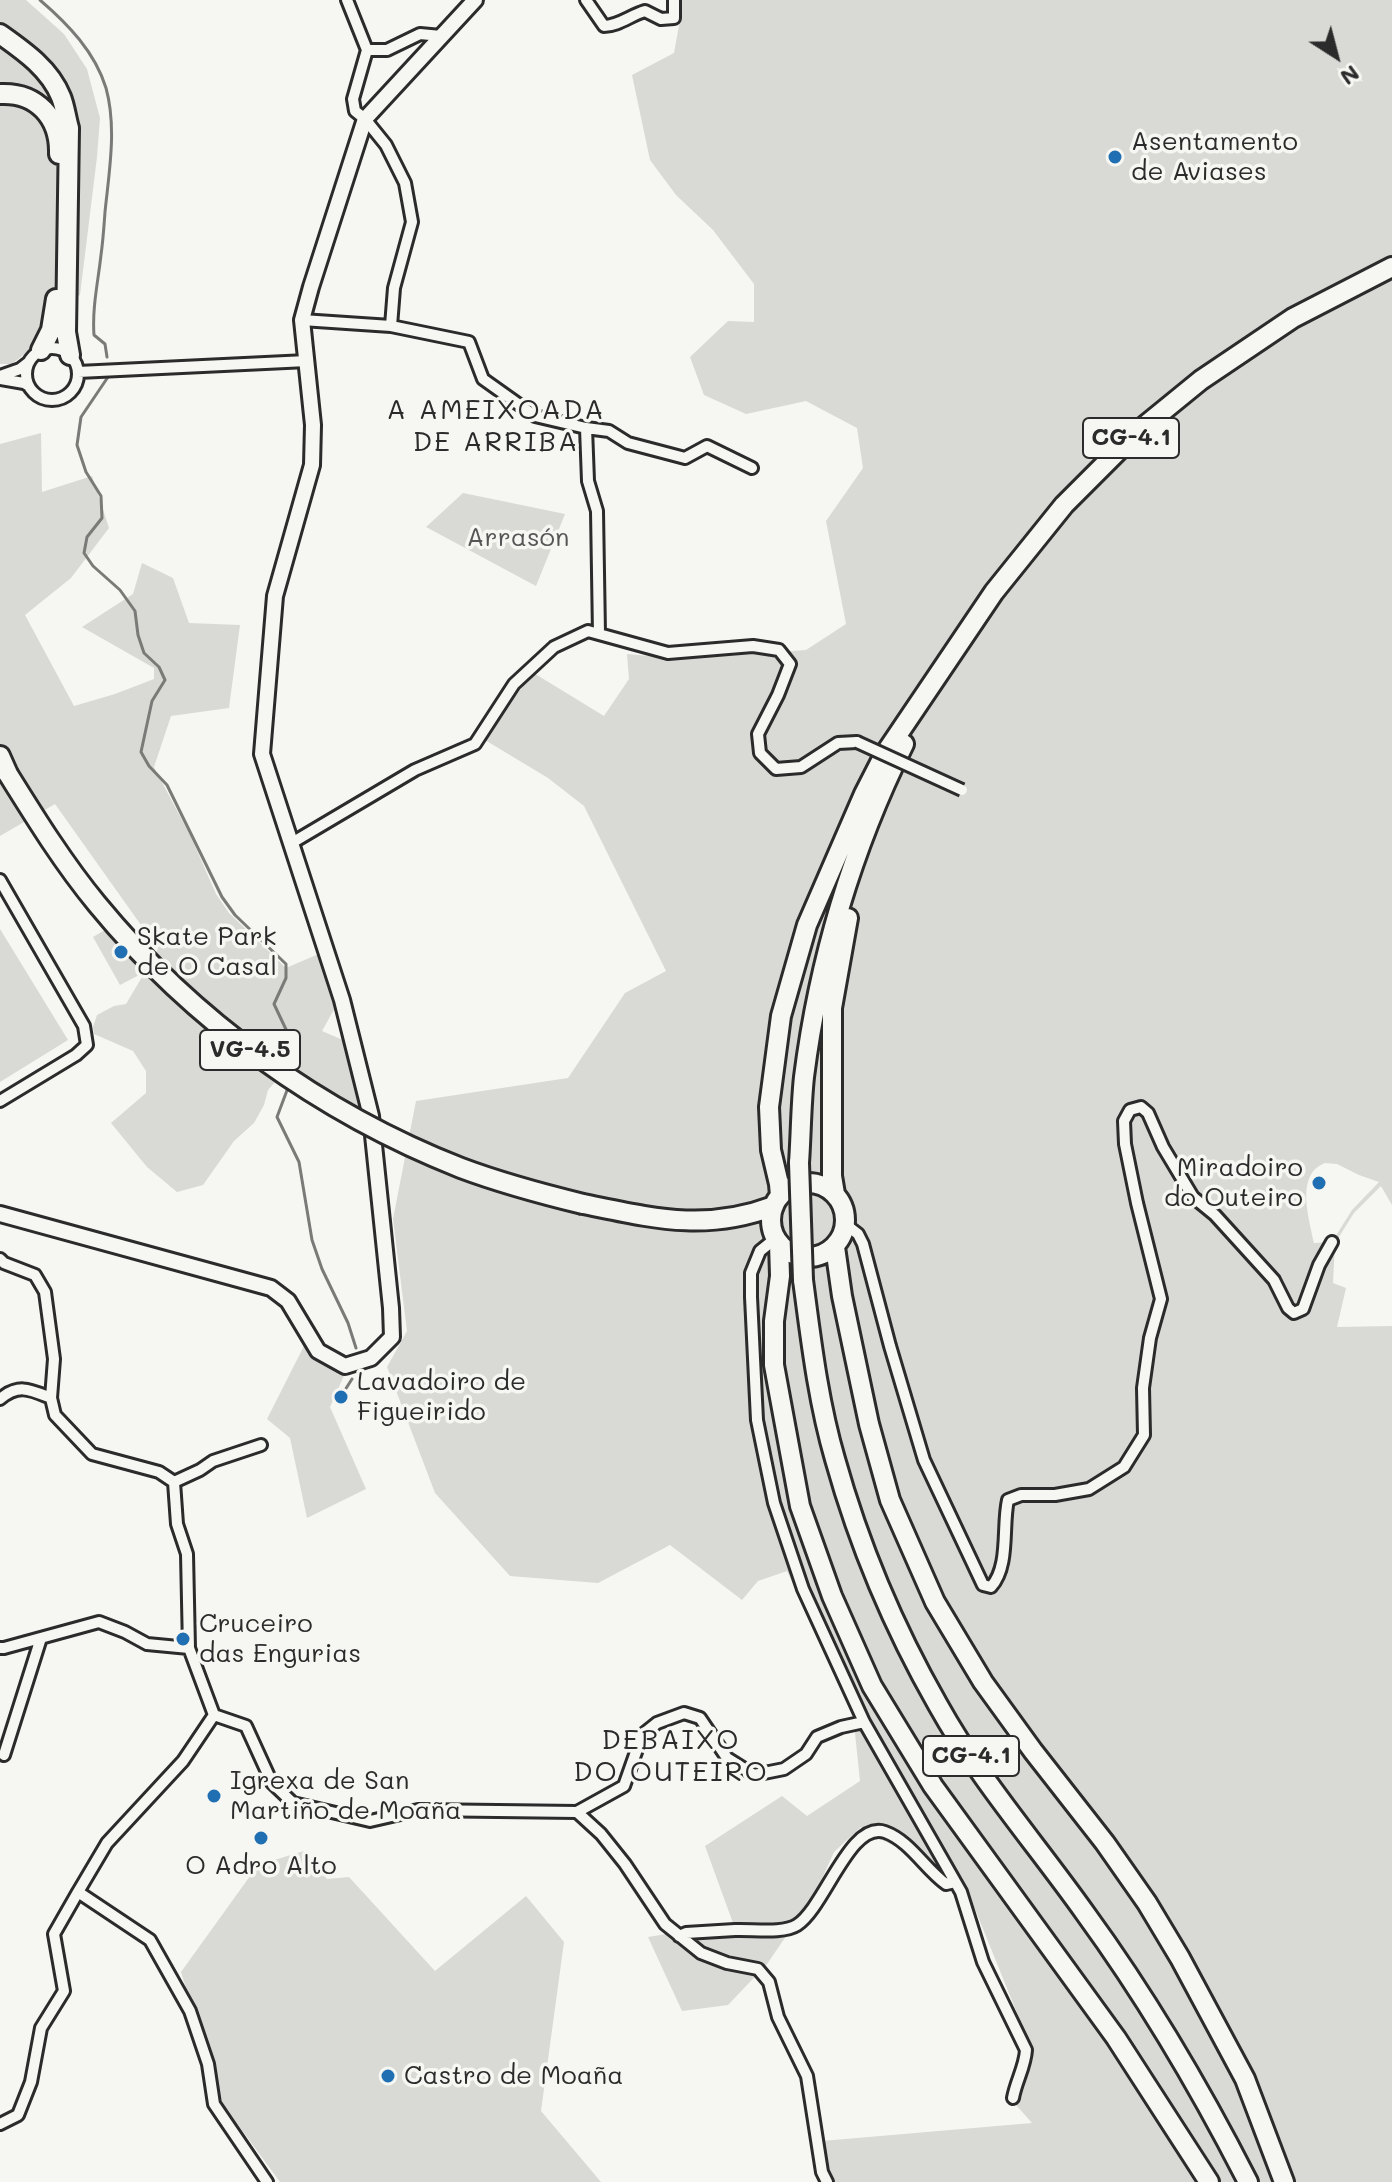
<!DOCTYPE html>
<html>
<head>
<meta charset="utf-8">
<style>
	body { margin:0 }
	#map { position:relative; width:1392px; height:2182px; overflow:hidden; background:#f6f6f2; font-family:Mali,sans-serif }
	canvas { display:block }
	.north { position:absolute; left:1296px; top:16px; width:80px; height:80px; -webkit-text-stroke:6px #f6f6f2; paint-order:stroke; rotate:144deg; font-size:22px; font-weight:700; line-height:32px; text-align:center; color:#2b2b2b }
	.north::after { content:''; display:block; margin:auto; width:28px; height:36px; background:#2b2b2b; clip-path:polygon(50% 0,100% 100%,50% 72%,0 100%) }
</style>
</head>
<body>
<div id="map">
<canvas width="1392" height="2182"></canvas>
<div class="north">N</div>
</div>
<script>
const c = document.querySelector('canvas').getContext('2d');
c.lineJoin = 'round';
function fill(path, color) {
  c.fillStyle = color;
  c.fill(path, 'evenodd');
}
function strokePath(path, color, width, dash) {
  c.strokeStyle = color;
  c.lineWidth = width;
  c.lineCap = dash ? 'butt' : 'round';
  c.setLineDash(dash || []);
  c.stroke(path);
}
function label(font, color, halo, rows, align = 'center') {
  c.font = font + ' Mali,sans-serif';
  c.lineWidth = 7;
  c.setLineDash([]);
  c.textBaseline = 'middle';
  c.strokeStyle = halo;
  c.fillStyle = color;
  for (const [text, x, y, turn = 0] of rows) {
    c.save();
    c.translate(x, y);
    c.rotate((+turn || 0) * Math.PI / 180);
    c.textAlign = isNaN(turn) ? turn : align;
    if (halo) c.strokeText(text, 0, 0);
    c.fillText(text, 0, 0);
    c.restore();
  }
}
fill(new Path2D(`
	M 0,0 L 26,0 L 64,34 L 87,69 L 100,118 L 97,157 L 80,295 L 47,317 L 27,352 L 12,364 L 0,364 Z
	M 680,0 L 1392,0 L 1392,1205 L 1381,1186 L 1354,1213 L 1335,1243 L 1333,1283 L 1346,1288 L 1337,1327 L 1392,1326 L 1392,2182 L 831,2182 L 822,2141 L 1032,2123 L 1016,2105 L 1032,2050 L 962,1877 L 882,1840 L 861,1827 L 834,1852 L 815,1894 L 767,1964 L 728,2005 L 682,2011 L 648,1937 L 733,1923 L 705,1846 L 782,1796 L 807,1816 L 860,1781 L 853,1714 L 787,1571 L 758,1581 L 742,1600 L 670,1545 L 598,1583 L 510,1576 L 435,1493 L 387,1367 L 407,1331 L 393,1219 L 416,1101 L 568,1078 L 625,993 L 666,971 L 584,806 L 548,778 L 485,740 L 532,672 L 604,716 L 629,679 L 627,654 L 681,659 L 806,650 L 846,624 L 826,521 L 863,468 L 857,428 L 806,401 L 746,414 L 704,395 L 690,357 L 728,321 L 754,322 L 754,284 L 713,230 L 676,195 L 650,160 L 632,75 L 674,53 L 681,14 ZM 1325,1163 L 1337,1164 L 1359,1175 L 1379,1182 L 1352,1210 L 1332,1242 L 1314,1243 C 1309,1218 1295,1174 1325,1163 Z
	M 41,433 L 42,492 L 92,476 L 109,528 L 71,578 L 25,615 L 74,706 L 115,694 L 154,679 L 154,668 L 82,627 L 133,594 L 142,563 L 173,578 L 189,623 L 240,625 L 229,708 L 171,716 L 154,767 L 191,837 L 216,894 L 229,913 L 286,968 L 321,953 L 337,1004 L 322,1031 L 345,1041 L 355,1076 L 363,1118 L 285,1071 L 268,1090 L 264,1105 L 254,1123 L 234,1141 L 203,1185 L 177,1192 L 147,1167 L 111,1123 L 146,1093 L 146,1071 L 133,1051 L 94,1034 L 93,1027 L 97,1015 L 114,1006 L 126,1004 L 145,972 L 120,985 L 93,937 L 122,920 L 149,966 L 158,949 L 55,804 L 0,836 L 0,444 Z
	M 463,493 L 565,514 L 536,586 L 426,527 Z
	M 0,929 L 68,1040 L 0,1082 Z
	M 307,1340 L 346,1371 L 330,1407 L 366,1489 L 307,1518 L 290,1438 L 267,1419 Z
	M 304,1851 L 327,1879 L 349,1877 L 435,1971 L 526,1896 L 564,1942 L 541,2111 L 601,2182 L 280,2182 L 222,2103 L 181,1972 L 258,1865 Z`), '#d9d9d5');
strokePath(new Path2D(`
	M 40,0 C 68,24 95,52 106,88 C 117,128 109,172 105,212 C 104,226 103,241 101,255 C 98,282 92,308 94,335 L 105,344 L 107,357
	M 108,377 L 81,417 L 77,445 L 86,472 L 101,496 L 102,518 L 87,537 L 84,553 L 93,566 L 120,590 L 135,611 L 138,635 L 144,653 L 159,667 L 165,680 L 152,701 L 141,752 L 149,766 L 167,785 L 222,897 L 235,915 L 286,964 L 286,978 L 274,1004 L 299,1057
	M 289,1085 L 277,1117 L 299,1162 L 312,1240 L 322,1269 L 348,1323 L 356,1348
	M 345,1390 L 352,1379`), '#7a7a78', 3);
const street = new Path2D(`
	M 347,0 L 367,50 L 353,99 L 355,111 L 365,119 L 386,145 L 405,183 L 412,222 L 394,288 L 391,326 L 469,342 L 483,379 L 535,416 L 586,428 L 609,431 L 628,443 L 685,458 L 707,446 L 752,468
	M 586,0 L 604,26 C 618,26 631,15 645,11 L 661,19 L 674,18 L 674,0
	M 367,50 L 387,50 L 420,34 L 441,36
	M 302,320 L 391,326
	M26 374a26 26 0 1 1 52 0a26 26 0 1 1-52 0Z
	M 78,372 L 307,361
	M 0,376 L 20,369 L 29,362
	M 0,379 L 24,383 L 29,386
	M 586,428 L 588,481 L 597,511 L 599,634
	M 290,844 L 415,770 L 475,744 L 514,684 L 554,647 L 588,631 L 668,653 L 753,646 L 779,650 L 790,664 L 778,695 L 758,734 L 760,753 L 776,769 L 801,767 L 838,743 L 857,742
	M 0,880 L 84,1026 L 87,1045 L 76,1055 L 0,1101
	M 845,1224 L 858,1234 L 863,1244 L 890,1346 L 924,1460 L 983,1585 L 991,1587 C 1010,1566 1002,1526 1008,1500 L 1021,1495 L 1055,1495 L 1089,1489 L 1124,1467 L 1144,1435 L 1143,1388 L 1150,1338 L 1161,1299 L 1137,1203 L 1125,1144 L 1124,1121 L 1130,1110 L 1141,1107 L 1148,1113 L 1163,1147 L 1193,1197 L 1215,1215 L 1274,1280 L 1288,1308 L 1294,1313 L 1303,1309 L 1319,1265 L 1332,1242
	M 776,1238 L 760,1251 L 751,1273 L 751,1297 L 757,1420 L 774,1503 L 803,1589 L 864,1722 L 961,1892 L 983,1962 L 1026,2050 C 1025,2067 1016,2081 1013,2098
	M 0,1259 L 4,1263 L 35,1275 L 45,1292 L 54,1359 L 51,1398 L 55,1415 L 92,1454 L 159,1472 L 174,1482 L 177,1524 L 187,1554 L 189,1648 L 214,1715
	M 0,1399 C 19,1383 31,1390 51,1398
	M 174,1482 L 200,1470 L 213,1461 L 261,1445
	M 0,1648 L 4,1648 L 99,1622 L 125,1632 L 147,1644 L 189,1648
	M 214,1715 L 246,1726 L 272,1783 L 293,1803 L 370,1821 L 418,1810 L 577,1812 L 624,1786 L 642,1735 L 657,1723 L 684,1713 L 700,1718 L 727,1758 L 754,1775 L 784,1769 L 806,1754 L 817,1737 L 841,1727 L 864,1722
	M 214,1715 L 183,1761 L 107,1843 L 78,1892 L 150,1940 L 190,2011 L 208,2064 L 214,2104 L 267,2182
	M 4,1755 L 41,1638
	M 577,1812 L 601,1834 L 625,1864 L 665,1924 L 701,1953 L 727,1963 L 758,1969 L 769,1982 L 778,2017 L 807,2076 L 822,2172 L 827,2182
	M 679,1936 L 686,1933 C 702,1932 719,1931 735,1930 C 752,1929 783,1934 797,1925 C 825,1907 850,1820 885,1832 C 910,1841 925,1869 946,1884 L 955,1882
	M 0,2124 L 18,2115 L 31,2082 L 41,2028 L 64,1991 L 54,1934 L 78,1892`);
const secondary = new Path2D(`
	M 0,1214 L 271,1288 L 288,1301 L 318,1351 L 345,1366 L 371,1358 L 392,1337 L 391,1308 L 371,1116 L 342,1000 L 262,754 L 275,596 L 312,465 L 313,425 L 302,320 L 311,287 L 365,119 L 475,0`);
const highway = new Path2D(`
	M 0,34 C 24,51 50,69 61,97 C 65,107 66,118 69,128 L 66,332 L 70,355
	M 0,94 C 37,92 60,118 59,154
	M 41,350 L 51,330 L 56,299
	M 0,756 L 8,774
	M 799,1163 C 801,1134 801,1105 804,1077 C 819,959 851,851 904,744
	M771 1220a37 37 0 1 1 74 0a37 37 0 1 1-74 0Z
	M 835,1194 L 832,1176 L 832,1008 L 848,918
	M 780,1196 L 779,1184 L 771,1150 L 769,1107 L 781,1016 L 807,925 L 864,794 L 884,755 L 994,592 L 1064,505 L 1136,433 L 1201,380 L 1293,318 L 1392,267
	M 583,1204 C 653,1218 705,1232 774,1206
	M 779,1243 L 780,1276 L 774,1321 L 774,1365 L 800,1506 L 832,1596 L 872,1686 L 933,1786 L 1116,2038 L 1209,2182
	M 835,1247 L 842,1296 L 869,1424 L 890,1500 L 935,1602 L 983,1682 L 1033,1751 L 1105,1843 L 1147,1903 L 1180,1958 L 1245,2079 L 1284,2182
	M 803,1280 C 811,1340 818,1401 835,1459 C 859,1545 894,1628 938,1705 C 979,1779 1036,1844 1085,1913 C 1147,1998 1200,2088 1248,2182`);
strokePath(street, '#2b2b2b', 16);
strokePath(secondary, '#2b2b2b', 20);
strokePath(highway, '#2b2b2b', 24);
strokePath(street, '#f6f6f2', 10);
strokePath(secondary, '#f6f6f2', 14);
strokePath(highway, '#f6f6f2', 18);
const streetBridge = new Path2D(`
	M 857,742 L 962,790`);
const highwayBridge = new Path2D(`
	M 8,774 C 36,819 64,864 97,904 C 193,1021 321,1113 461,1168 C 501,1183 542,1194 583,1204
	M 799,1163 L 803,1280`);
strokePath(streetBridge, '#2b2b2b', 16, []);
strokePath(highwayBridge, '#2b2b2b', 24, []);
strokePath(streetBridge, '#f6f6f2', 10);
strokePath(highwayBridge, '#f6f6f2', 18);
for (const [x, y, r, color] of [
	[1115,157,8,"#1f6fb2"],
	[121,952,8,"#1f6fb2"],
	[1319,1183,8,"#1f6fb2"],
	[341,1397,8,"#1f6fb2"],
	[183,1639,8,"#1f6fb2"],
	[214,1796,8,"#1f6fb2"],
	[261,1838,8,"#1f6fb2"],
	[388,2076,8,"#1f6fb2"]
]) {
  const dot = new Path2D();
  dot.arc(x, y, r, 0, 2 * Math.PI);
  c.fillStyle = color;
  c.fill(dot);
  strokePath(dot, '#f6f6f2', 3);
}
for (const [x, y, w] of [
	[1131,438,96],
	[250,1050,100],
	[971,1756,96]
]) {
  const box = new Path2D();
  box.roundRect(x - w / 2, y - 20, w, 40, 6);
  c.fillStyle = '#f6f6f2';
  c.fill(box);
  strokePath(box, '#2b2b2b', 2);
}
label('bold 24px', '#2b2b2b', null, [
	["CG-4.1",1131,438],
	["VG-4.5",250,1050],
	["CG-4.1",971,1756]
]);
label('26px', '#2b2b2b', '#f6f6f2', [
	["Asentamento",1131,142],
	["de Aviases",1131,172],
	["Skate Park",137,937],
	["de O Casal",137,967],
	["Miradoiro",1303,1168,"right"],
	["do Outeiro",1303,1198,"right"],
	["Lavadoiro de",357,1382],
	["Figueirido",357,1412],
	["Cruceiro",199,1624],
	["das Engurias",199,1654],
	["Igrexa de San",230,1781],
	["Martiño de Moaña",230,1811],
	["O Adro Alto",261,1866,"center"],
	["Castro de Moaña",404,2076]
], 'left');
label('26px', '#565656', '#f6f6f2', [
	["Arrasón",518,538]
]);
c.letterSpacing = '2px';
label('28px', '#2b2b2b', '#f6f6f2', [
	["A AMEIXOADA",496,410],
	["DE ARRIBA",496,442],
	["DEBAIXO",671,1740],
	["DO OUTEIRO",671,1772]
]);
c.letterSpacing = '0px';
</script>
</body>
</html>
